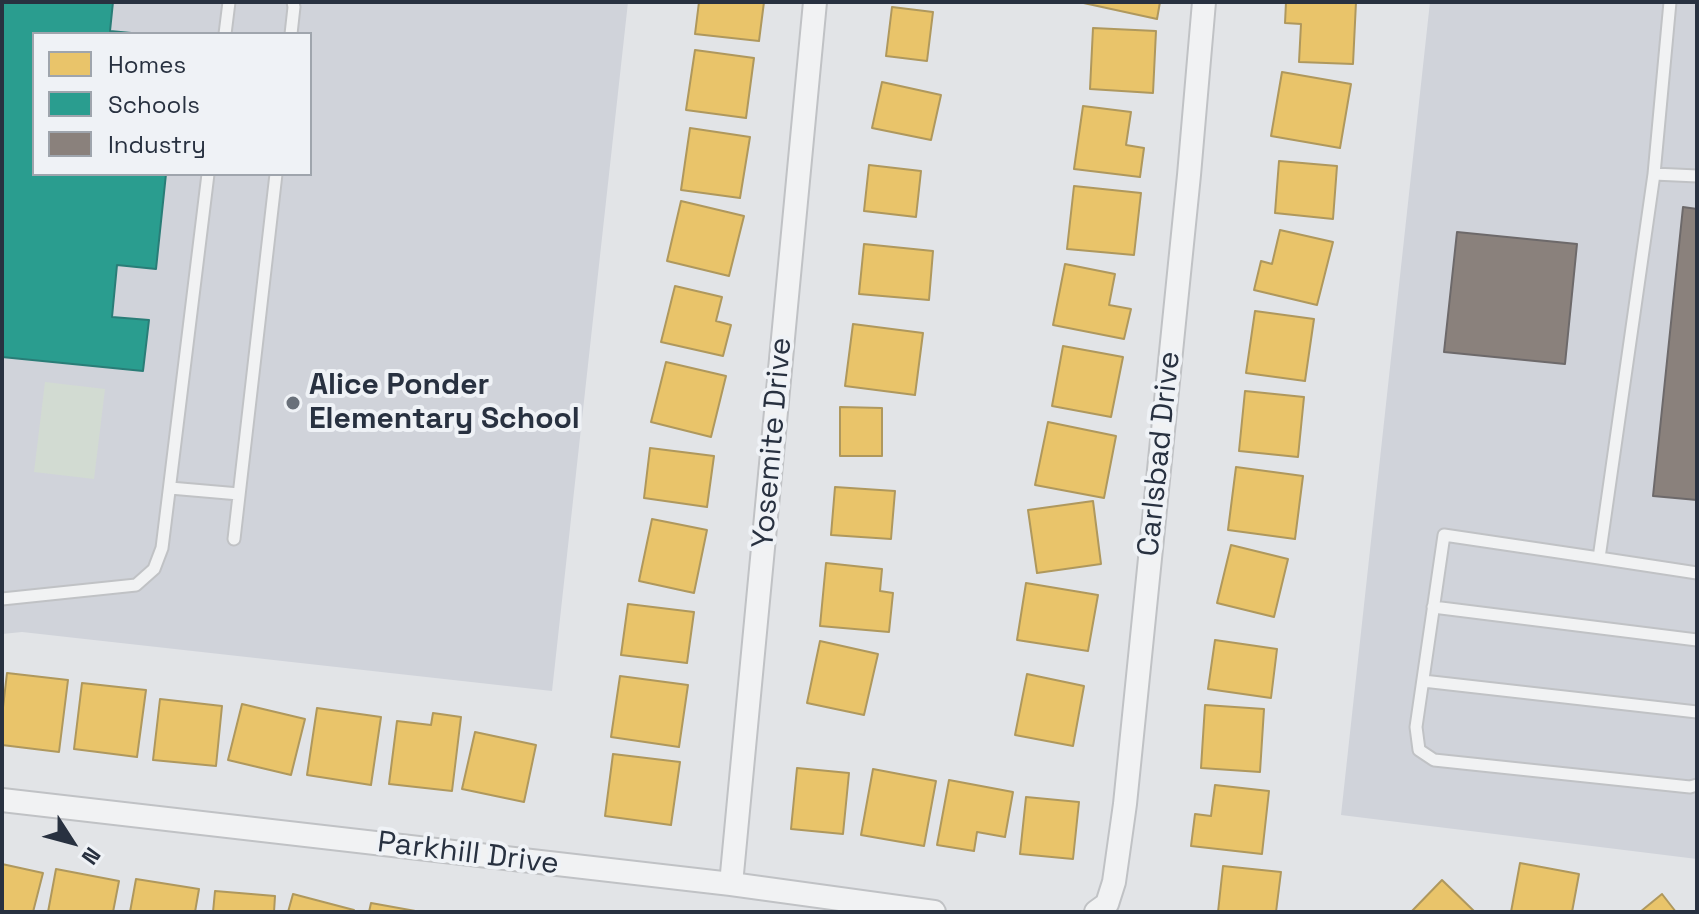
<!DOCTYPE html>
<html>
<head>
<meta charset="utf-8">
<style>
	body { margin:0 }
	#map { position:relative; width:1699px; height:914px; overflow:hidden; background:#e2e4e7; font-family:"Space Grotesk",sans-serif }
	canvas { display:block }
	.frame { position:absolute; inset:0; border:4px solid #283140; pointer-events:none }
	.legend { position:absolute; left:32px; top:32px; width:280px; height:144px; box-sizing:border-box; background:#eff2f6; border:2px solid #9fa5ad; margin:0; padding:10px 14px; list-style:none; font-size:24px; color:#283140 }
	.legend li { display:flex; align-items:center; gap:16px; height:40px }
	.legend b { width:40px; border:2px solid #9fa5ad }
	.north { position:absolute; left:32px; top:802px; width:80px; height:80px; -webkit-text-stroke:6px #eff2f6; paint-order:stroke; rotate:126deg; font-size:22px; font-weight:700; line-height:32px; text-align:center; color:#283140 }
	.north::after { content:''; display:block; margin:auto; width:28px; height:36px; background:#283140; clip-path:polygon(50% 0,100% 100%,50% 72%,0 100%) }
</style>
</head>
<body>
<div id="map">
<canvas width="1699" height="914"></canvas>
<div class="frame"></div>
<ul class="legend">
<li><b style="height:22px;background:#e9c46a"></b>Homes</li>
<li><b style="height:22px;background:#2a9d8f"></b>Schools</li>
<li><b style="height:22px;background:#8a817c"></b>Industry</li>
</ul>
<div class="north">N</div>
</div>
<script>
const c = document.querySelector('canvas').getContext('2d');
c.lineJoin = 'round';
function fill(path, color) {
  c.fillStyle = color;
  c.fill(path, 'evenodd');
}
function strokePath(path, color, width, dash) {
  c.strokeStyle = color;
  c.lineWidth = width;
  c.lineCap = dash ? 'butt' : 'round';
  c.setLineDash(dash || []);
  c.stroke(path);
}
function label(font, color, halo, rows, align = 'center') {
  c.font = font + ' "Space Grotesk",sans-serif';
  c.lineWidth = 8;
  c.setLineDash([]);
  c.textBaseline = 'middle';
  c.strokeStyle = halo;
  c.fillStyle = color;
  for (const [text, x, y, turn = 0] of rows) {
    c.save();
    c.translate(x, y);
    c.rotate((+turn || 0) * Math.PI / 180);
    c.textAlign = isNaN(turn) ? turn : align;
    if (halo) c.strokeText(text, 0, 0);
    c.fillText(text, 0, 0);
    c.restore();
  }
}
fill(new Path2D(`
	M 2,2 L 628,2 L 552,691 L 22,632 L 2,634 ZM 34,34 L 310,34 L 310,174 L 34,174 Z
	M 1430,2 L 1697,2 L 1697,859 L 1341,815 Z`), '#d0d3da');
fill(new Path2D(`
	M 45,382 L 105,389 L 94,479 L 34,472 Z`), '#d2dbd2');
const homes = new Path2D(`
	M 699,2 L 764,2 L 759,41 L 695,34 Z
	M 1079,2 L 1160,2 L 1157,19 Z
	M 1286,2 L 1356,2 L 1353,64 L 1299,62 L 1301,24 L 1285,23 Z
	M 892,7 L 933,12 L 927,61 L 886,56 Z
	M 1093,28 L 1156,31 L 1153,93 L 1090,89 Z
	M 695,50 L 754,58 L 746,118 L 686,110 Z
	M 1282,72 L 1351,84 L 1340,148 L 1271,136 Z
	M 882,82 L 941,95 L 931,140 L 872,128 Z
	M 1083,106 L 1131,112 L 1126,145 L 1144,148 L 1140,177 L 1074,169 Z
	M 690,128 L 750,137 L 740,198 L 681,190 Z
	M 1279,161 L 1337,166 L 1333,219 L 1275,213 Z
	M 869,165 L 921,171 L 916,217 L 864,211 Z
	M 1074,186 L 1141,193 L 1134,255 L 1067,249 Z
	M 681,201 L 744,216 L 729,276 L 667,261 Z
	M 1280,230 L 1333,242 L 1317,305 L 1254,290 L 1261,261 L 1272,264 Z
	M 864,244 L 933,251 L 929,300 L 859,294 Z
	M 1065,264 L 1115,274 L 1109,305 L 1131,309 L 1124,339 L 1053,325 Z
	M 675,286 L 722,297 L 716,321 L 731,325 L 723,356 L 661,342 Z
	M 1255,311 L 1314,319 L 1305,381 L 1246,373 Z
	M 853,324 L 923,333 L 915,395 L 845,386 Z
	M 1063,346 L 1123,357 L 1111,417 L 1052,406 Z
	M 666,362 L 726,376 L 711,437 L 651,422 Z
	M 1245,391 L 1304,397 L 1298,457 L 1239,451 Z
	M 840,407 L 882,408 L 882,456 L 840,456 Z
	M 1048,422 L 1116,436 L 1104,498 L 1035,485 Z
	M 650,448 L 714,456 L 707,507 L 644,498 Z
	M 1236,467 L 1303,476 L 1295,539 L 1228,530 Z
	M 835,487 L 895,491 L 891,539 L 831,535 Z
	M 1093,501 L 1101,564 L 1037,573 L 1028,510 Z
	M 652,519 L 707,530 L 694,593 L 639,581 Z
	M 1231,545 L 1288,559 L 1274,617 L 1217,603 Z
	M 826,563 L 882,569 L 880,591 L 893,593 L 889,632 L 820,626 Z
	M 1026,583 L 1098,595 L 1088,651 L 1017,640 Z
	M 628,604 L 694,612 L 687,663 L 621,655 Z
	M 1215,640 L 1277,649 L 1271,698 L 1208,689 Z
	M 820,641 L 878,654 L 864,715 L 807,703 Z
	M 7,673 L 68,680 L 59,752 L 2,745 L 2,716 Z
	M 1027,674 L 1084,686 L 1073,746 L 1015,735 Z
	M 620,676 L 688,685 L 679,747 L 611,737 Z
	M 82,683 L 146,690 L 137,757 L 74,749 Z
	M 160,699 L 222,706 L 216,766 L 153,760 Z
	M 242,704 L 305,719 L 291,775 L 228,760 Z
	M 1205,705 L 1264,709 L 1260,772 L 1201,768 Z
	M 317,708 L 381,717 L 371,785 L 307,775 Z
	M 433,713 L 461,717 L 452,791 L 389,784 L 397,721 L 431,725 Z
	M 475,732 L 536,745 L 524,802 L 462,789 Z
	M 613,754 L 680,762 L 671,825 L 605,816 Z
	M 797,768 L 849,773 L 843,834 L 791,829 Z
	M 873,769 L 936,781 L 924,846 L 861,835 Z
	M 949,780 L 1013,792 L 1005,837 L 977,832 L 974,851 L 937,845 Z
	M 1215,785 L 1269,791 L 1262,854 L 1191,846 L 1195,814 L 1211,816 Z
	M 1026,797 L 1079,802 L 1073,859 L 1020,854 Z
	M 1520,863 L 1579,874 L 1572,912 L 1511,912 Z
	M 2,864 L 43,873 L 33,912 L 2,912 Z
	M 1223,866 L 1281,872 L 1276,912 L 1218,912 Z
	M 56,869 L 119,881 L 113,912 L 48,912 Z
	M 136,879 L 199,889 L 195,912 L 130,912 Z
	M 1442,880 L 1475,912 L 1411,912 Z
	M 215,891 L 275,896 L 274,912 L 213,912 Z
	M 293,894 L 354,910 L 353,912 L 288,912 Z
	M 1662,894 L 1676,912 L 1640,912 Z
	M 371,903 L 421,912 L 369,912 Z`);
fill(homes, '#e9c46a');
strokePath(homes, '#af985d', 2);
const schools = new Path2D(`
	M 2,2 L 113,2 L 110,31 L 142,34 L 34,34 L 34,174 L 166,174 L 156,269 L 117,265 L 112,317 L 149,320 L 143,371 L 2,357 Z`);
fill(schools, '#2a9d8f');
strokePath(schools, '#297d77', 2);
const industry = new Path2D(`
	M 1683,207 L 1697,209 L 1697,500 L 1653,496 Z
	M 1457,232 L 1577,244 L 1565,364 L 1444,352 Z`);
fill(industry, '#8a817c');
strokePath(industry, '#6d696a', 2);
const service = new Path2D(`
	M 1670,2 L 1654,174 L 1697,176
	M 225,34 L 229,2
	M 291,34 L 294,7 L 293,2
	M 1654,174 L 1599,558 L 1697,573
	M 170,488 L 239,494
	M 234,539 L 276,174
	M 1599,558 L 1444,535 L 1416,727 L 1419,750 L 1434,760 L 1690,787 L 1697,785
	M 2,599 L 136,585 L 154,569 L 162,548 L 208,174
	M 1433,607 L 1697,640
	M 1423,681 L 1697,712`);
const minor = new Path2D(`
	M 2,800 L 731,884 L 934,912
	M 731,884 L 815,2
	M 1096,912 L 1107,904 L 1114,882 L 1125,804 L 1189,175 L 1204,2`);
strokePath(service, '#c0c2c5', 15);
strokePath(minor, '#c0c2c5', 26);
strokePath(service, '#f1f2f3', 11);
strokePath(minor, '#f1f2f3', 22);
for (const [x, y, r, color] of [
	[293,403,8,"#69707a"]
]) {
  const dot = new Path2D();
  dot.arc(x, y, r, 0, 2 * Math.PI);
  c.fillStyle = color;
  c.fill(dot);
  strokePath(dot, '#eff2f6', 3);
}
label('bold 30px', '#283140', '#eff2f6', [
	["Alice Ponder",309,386],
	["Elementary School",309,420]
], 'left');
label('30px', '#283140', '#eff2f6', [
	["Yosemite Drive",773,443,-85],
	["Carlsbad Drive",1160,454,-84],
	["Parkhill Drive",468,854,7]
]);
</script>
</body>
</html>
